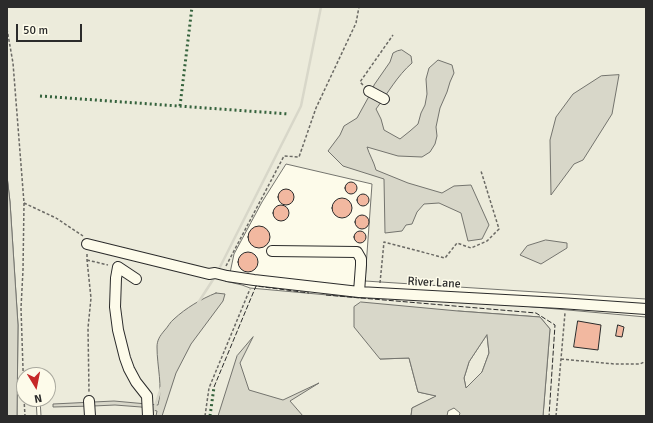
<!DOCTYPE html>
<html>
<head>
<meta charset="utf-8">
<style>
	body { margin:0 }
	#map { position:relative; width:653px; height:423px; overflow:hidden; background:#fdfbea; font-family:Signika,sans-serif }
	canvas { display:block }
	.frame { position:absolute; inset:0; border:8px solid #2b2b2b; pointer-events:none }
	.north { position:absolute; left:16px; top:367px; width:40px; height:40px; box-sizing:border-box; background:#fdfbea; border:1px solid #a9a89e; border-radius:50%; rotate:170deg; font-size:11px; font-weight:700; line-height:16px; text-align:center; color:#2b2b2b }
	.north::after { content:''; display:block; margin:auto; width:14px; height:18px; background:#c62828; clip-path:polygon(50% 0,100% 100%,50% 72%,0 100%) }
	.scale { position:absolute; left:16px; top:24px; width:66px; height:18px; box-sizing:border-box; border:2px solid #2b2b2b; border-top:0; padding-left:5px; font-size:12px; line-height:14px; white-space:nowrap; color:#2b2b2b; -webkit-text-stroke:3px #fdfbea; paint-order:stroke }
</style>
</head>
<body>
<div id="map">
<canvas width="653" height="423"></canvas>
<div class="frame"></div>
<div class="north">N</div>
<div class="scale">50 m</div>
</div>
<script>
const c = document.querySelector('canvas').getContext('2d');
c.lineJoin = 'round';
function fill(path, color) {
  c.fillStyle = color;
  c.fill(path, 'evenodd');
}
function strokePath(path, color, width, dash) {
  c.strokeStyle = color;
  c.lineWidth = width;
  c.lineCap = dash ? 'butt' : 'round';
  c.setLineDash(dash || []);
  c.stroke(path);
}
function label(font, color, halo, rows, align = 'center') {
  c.font = font + ' Signika,sans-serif';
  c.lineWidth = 3;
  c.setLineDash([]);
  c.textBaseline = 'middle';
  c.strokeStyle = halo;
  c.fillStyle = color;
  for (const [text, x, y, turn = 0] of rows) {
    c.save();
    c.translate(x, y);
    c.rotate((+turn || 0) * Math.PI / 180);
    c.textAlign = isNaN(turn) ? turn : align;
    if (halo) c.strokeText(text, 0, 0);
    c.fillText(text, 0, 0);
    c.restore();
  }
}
const green = new Path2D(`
	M 7,7 L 646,7 L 646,299 L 365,281 L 372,184 L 286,164 L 262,202 L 234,254 L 230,273 L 225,281 L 242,285 L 250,288 L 361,298 L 378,293 L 646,317 L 646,416 L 543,416 L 550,329 L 540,317 L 458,311 L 380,359 L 409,358 L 418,392 L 437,396 L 412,408 L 411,416 L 41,416 L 40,399 L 48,399 L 48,375 L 24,375 L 24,399 L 36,399 L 37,416 L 17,416 L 18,325 L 10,202 L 7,176 Z
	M 487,335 L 489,353 L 482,372 L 466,388 L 464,378 L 469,362 Z`);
fill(green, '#ecebdb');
strokePath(green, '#74746e', 1);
const water = new Path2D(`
	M 402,50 L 411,56 L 412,63 C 397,76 388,93 376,109 L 381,119 L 384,130 L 400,139 L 410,131 L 418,124 L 421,113 L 425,105 L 427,94 L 426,79 L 429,68 L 438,60 L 452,65 L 454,73 L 450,82 L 447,92 L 440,108 L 436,127 L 437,136 L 435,144 L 430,152 L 422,157 L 398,156 L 367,147 C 369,154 374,162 376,170 L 408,183 L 442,193 L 454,186 L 471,185 L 489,225 L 482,239 L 468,241 L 461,213 L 439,203 L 424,204 L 417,212 L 412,224 L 406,225 L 402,231 L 385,233 L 384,179 L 343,166 L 328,151 L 340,135 L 344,126 L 357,118 L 373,89 L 374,85 L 390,62 L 393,53 L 397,51 Z
	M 619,75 L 612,114 L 583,160 L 574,164 L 551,195 L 550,140 L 556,117 L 573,94 L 601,76 Z
	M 7,176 L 10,202 L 18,325 L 17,416 L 7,416 Z
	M 546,240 L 567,243 L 567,248 L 541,264 L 520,255 L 527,246 Z
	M 216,293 L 225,294 L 223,301 L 191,344 L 176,373 L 162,416 L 156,416 L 157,411 L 141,407 L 115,405 L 93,406 L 53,407 L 53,404 L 114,401 L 158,405 C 163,386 157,367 157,347 C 157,340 160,336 164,331 C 168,327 170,322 174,319 C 186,308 201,299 216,293 Z
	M 361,302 L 458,311 L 540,317 L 550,329 L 543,416 L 459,416 L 460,413 L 454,408 L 448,411 L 447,416 L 411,416 L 412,408 L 436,396 L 418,392 L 409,358 L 380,359 L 354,327 L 354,307 ZM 487,335 L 489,353 L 482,372 L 466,388 L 464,378 L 469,362 Z
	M 253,337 L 240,363 L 249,390 L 283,400 L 319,383 L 290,401 L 303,416 L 218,416 L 237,356 Z`);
fill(water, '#d8d7c9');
strokePath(water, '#74746e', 1);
strokePath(new Path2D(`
	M 218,271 L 301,106 L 321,7
	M 198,303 L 216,275
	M 152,415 L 161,388`), '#d8d7c9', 2.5);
const building = new Path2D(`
	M345 188a6 6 0 1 1 12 0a6 6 0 1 1-12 0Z
	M278 197a8 8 0 1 1 16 0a8 8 0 1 1-16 0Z
	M357 200a6 6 0 1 1 12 0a6 6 0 1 1-12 0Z
	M332 208a10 10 0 1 1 20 0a10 10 0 1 1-20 0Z
	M273 213a8 8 0 1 1 16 0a8 8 0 1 1-16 0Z
	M355 222a7 7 0 1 1 14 0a7 7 0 1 1-14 0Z
	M248 237a11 11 0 1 1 22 0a11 11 0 1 1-22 0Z
	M354 237a6 6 0 1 1 12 0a6 6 0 1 1-12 0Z
	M238 262a10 10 0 1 1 20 0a10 10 0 1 1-20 0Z
	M 578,321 L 601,325 L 598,350 L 574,347 Z
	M 618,325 L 624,327 L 622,337 L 616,336 Z`);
fill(building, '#f2b8a0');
strokePath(building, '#2b2b2b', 1);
const minor = new Path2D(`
	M 369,91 L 384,99
	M 87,244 L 209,274 L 215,273 L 227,276 L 254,280 L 359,292 L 560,303 L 646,309
	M 272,251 L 357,252 L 361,259 L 361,265 L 359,292
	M 136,279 L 118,267 L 116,278 L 115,307 L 118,330 L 125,358 L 129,369 L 136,382 L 147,396 L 148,416
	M 89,401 L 90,416`);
strokePath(minor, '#2b2b2b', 12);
strokePath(new Path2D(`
	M 7,29 L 13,63 L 24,203 L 23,270 L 21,308 L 24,399
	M 363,85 L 360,82 L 393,35
	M 24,203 L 56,218 L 83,236
	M 87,254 L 87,260 L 91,298 L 88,328 L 89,392
	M 87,260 L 108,265
	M 226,266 L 284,156 L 299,157 L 316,108 L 356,23 L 359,7
	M 380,283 L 384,242 L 445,258 L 457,243 L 471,248 L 487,241 L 499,229 L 481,171
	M 561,359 L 615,364 L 640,364 L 646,361
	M 24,399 L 25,416
	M 205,416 L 209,388 L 250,289
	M 556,416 L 565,313`), '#6a6964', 1.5, [3, 2]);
strokePath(minor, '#fdfbea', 10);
strokePath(new Path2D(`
	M 40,96 L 289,114
	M 180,106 L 192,7
	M 210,416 L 214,387`), '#34623c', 3, [2, 3]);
strokePath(new Path2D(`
	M 326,295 L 536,313 L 555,325 L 549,416
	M 214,387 L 256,286 L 309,293`), '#2b2b2b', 1, [5, 2]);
label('12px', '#2b2b2b', '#fdfbea', [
	["River Lane",434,283,3]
]);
</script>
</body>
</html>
